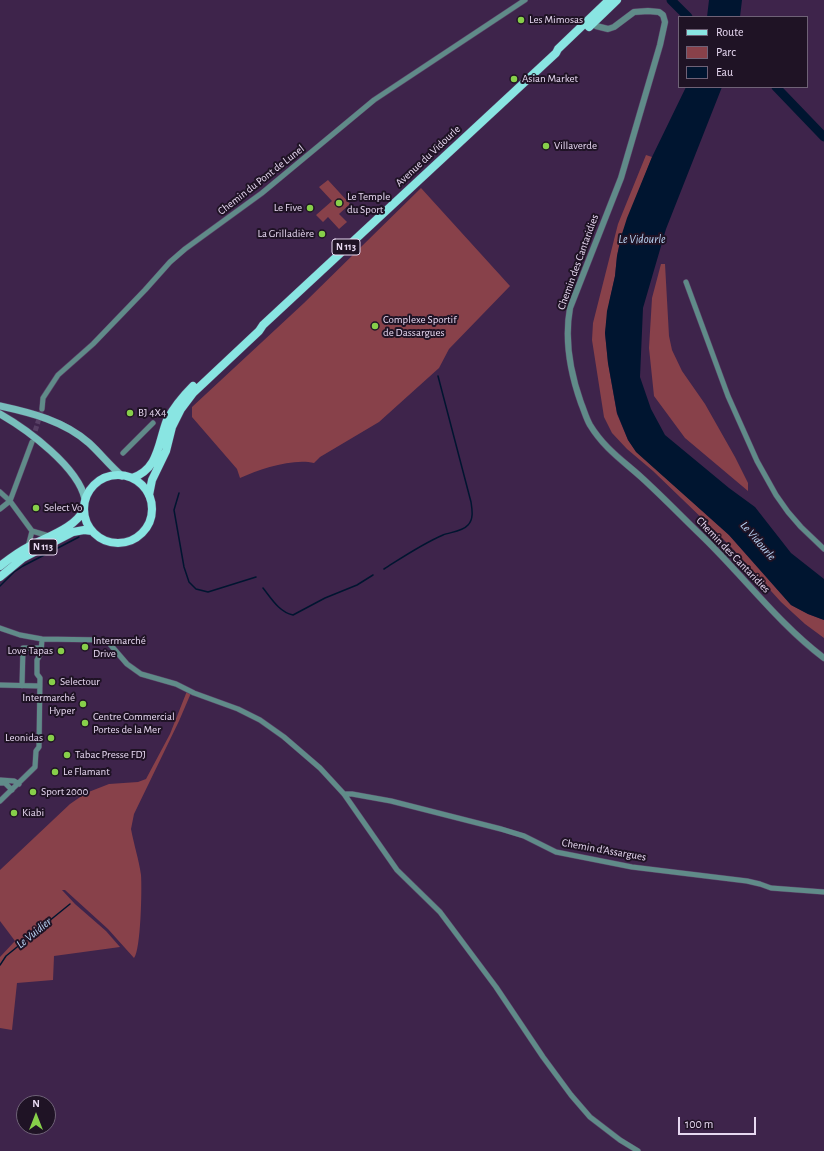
<!DOCTYPE html>
<html>
<head>
<meta charset="utf-8">
<style>
	body { margin:0 }
	#map { position:relative; width:824px; height:1151px; overflow:hidden; background:#3e244b; font-family:"Alegreya Sans",sans-serif }
	canvas { display:block }
	.legend { position:absolute; left:678px; top:16px; width:130px; height:72px; box-sizing:border-box; background:#1f1325; border:1px solid #6f6277; margin:0; padding:5px 7px; list-style:none; font-size:12px; color:#e7d8f1 }
	.legend li { display:flex; align-items:center; gap:8px; height:20px }
	.legend b { width:20px; border:1px solid #6f6277 }
	.north { position:absolute; left:16px; top:1095px; width:40px; height:40px; box-sizing:border-box; background:#1f1325; border:1px solid #6f6277; border-radius:50%; rotate:0deg; font-size:11px; font-weight:700; line-height:16px; text-align:center; color:#e7d8f1 }
	.north::after { content:''; display:block; margin:auto; width:14px; height:18px; background:#87cf4a; clip-path:polygon(50% 0,100% 100%,50% 72%,0 100%) }
	.scale { position:absolute; left:678px; top:1117px; width:78px; height:18px; box-sizing:border-box; border:2px solid #e7d8f1; border-top:0; padding-left:5px; font-size:12px; line-height:14px; white-space:nowrap; color:#e7d8f1; -webkit-text-stroke:3px #1f1325; paint-order:stroke }
</style>
</head>
<body>
<div id="map">
<canvas width="824" height="1151"></canvas>
<ul class="legend">
<li><b style="height:5px;background:#89e5e2"></b>Route</li>
<li><b style="height:11px;background:#88414a"></b>Parc</li>
<li><b style="height:11px;background:#001530"></b>Eau</li>
</ul>
<div class="north">N</div>
<div class="scale">100 m</div>
</div>
<script>
const c = document.querySelector('canvas').getContext('2d');
c.lineJoin = 'round';
function fill(path, color) {
  c.fillStyle = color;
  c.fill(path, 'evenodd');
}
function strokePath(path, color, width, dash) {
  c.strokeStyle = color;
  c.lineWidth = width;
  c.lineCap = dash ? 'butt' : 'round';
  c.setLineDash(dash || []);
  c.stroke(path);
}
function label(font, color, halo, rows, align = 'center') {
  c.font = font + ' "Alegreya Sans",sans-serif';
  c.lineWidth = 4;
  c.setLineDash([]);
  c.textBaseline = 'middle';
  c.strokeStyle = halo;
  c.fillStyle = color;
  for (const [text, x, y, turn = 0] of rows) {
    c.save();
    c.translate(x, y);
    c.rotate((+turn || 0) * Math.PI / 180);
    c.textAlign = isNaN(turn) ? turn : align;
    if (halo) c.strokeText(text, 0, 0);
    c.fillText(text, 0, 0);
    c.restore();
  }
}
fill(new Path2D(`
	M 646,155 L 652,157 L 621,237 L 617,256 L 615,276 L 610,299 L 605,333 L 608,363 L 617,414 L 628,440 L 636,451 L 729,535 L 791,605 L 808,614 L 824,620 L 824,638 L 805,624 L 781,602 L 732,548 L 709,525 L 653,471 L 627,449 L 612,433 L 604,417 L 592,340 L 593,323 L 618,224 Z
	M 328,180 L 350,204 L 339,214 L 347,222 L 339,229 L 328,217 L 323,222 L 316,215 L 332,201 L 319,187 Z
	M 421,188 L 510,286 L 449,349 L 439,368 L 379,422 L 320,457 L 314,463 C 293,458 260,469 240,478 L 237,469 L 192,417 L 192,407 L 304,303 Z
	M 661,264 L 665,264 L 669,336 L 672,350 L 682,371 L 705,404 L 735,457 L 748,483 L 748,491 L 685,438 L 654,396 L 649,348 L 652,298 Z
	M 187,691 L 191,693 L 179,721 L 134,814 L 131,829 C 134,845 139,860 141,875 C 142,888 141,950 134,958 L 108,929 L 65,890 L 62,890 L 75,904 L 106,931 L 120,947 L 54,956 L 53,980 L 17,983 L 12,1030 L 0,1028 L 0,957 L 15,941 L 0,921 L 0,870 L 70,804 L 86,793 L 109,784 L 138,782 L 146,779 L 170,734 Z`), '#88414a');
fill(new Path2D(`
	M 709,0 L 742,0 L 740,17 L 707,17 Z
	M 686,87 L 722,87 L 666,229 L 643,308 L 640,377 L 651,409 L 665,435 L 729,488 L 755,507 L 791,553 L 824,579 L 824,620 L 808,614 L 791,605 L 729,535 L 636,452 L 628,440 L 617,413 L 608,363 L 605,333 L 607,311 L 615,276 L 617,256 L 621,237 L 627,218 L 652,157 Z`), '#001530');
strokePath(new Path2D(`
	M 179,493 L 174,510 L 184,567 L 189,582 L 196,589 L 208,592 L 256,577
	M 384,569 C 403,557 422,544 443,535 C 450,532 462,532 468,525 C 474,519 472,509 471,502 L 438,376
	M 0,586 L 14,572 L 23,566 L 79,537
	M 263,588 C 271,598 279,612 293,615 L 325,598 L 357,585 L 373,575
	M 0,965 L 6,956 L 70,904`), '#001530', 1.5);
strokePath(new Path2D(`
	M 671,0 L 688,17
	M 776,87 L 824,137`), '#001530', 9);
strokePath(new Path2D(`
	M 33,438 L 42,409`), '#573f64', 5, [5, 2.5]);
const minor = new Path2D(`
	M 686,282 L 728,396 L 757,461 L 776,495 L 788,512 L 801,527 L 824,549
	M 42,409 L 43,398 L 58,375 L 93,344 L 145,290 L 170,262 L 185,249 L 262,193 L 374,100 L 525,0
	M 123,453 L 153,423
	M 0,492 L 10,501 L 32,531 L 49,536
	M 10,501 L 32,442
	M 0,509 L 10,501
	M 28,547 L 32,531
	M 0,628 L 20,635 L 42,639 L 104,640 L 108,642 L 127,664 L 141,674 L 176,684 L 194,693 L 238,709 L 260,720 L 284,737 L 320,768 L 344,794 L 397,870 L 440,912 L 496,987 L 543,1057 L 571,1095 L 590,1117 L 620,1140 L 638,1151
	M 0,685 L 40,686
	M 22,686 L 23,648 L 41,648
	M 0,780 L 14,781 L 19,784
	M 0,783 L 5,783 L 12,790
	M 344,794 L 352,794 L 391,801 L 501,829 L 524,836 L 556,852 L 632,867 L 747,881 L 760,884 L 771,888 L 824,892
	M 0,801 L 35,767 L 36,751 L 39,747 L 40,678 L 37,674 L 37,660 L 41,653 L 42,639`);
const tertiary = new Path2D(`
	M 594,24 L 596,26 L 608,29 L 614,27 L 634,12 L 648,11 L 659,12 L 663,15 L 665,22 L 660,45 L 621,178 L 570,308 C 564,341 570,372 581,403 C 584,410 586,418 590,425 C 604,448 622,460 641,477 C 663,497 683,518 704,538 C 745,578 779,624 824,658`);
const secondary = new Path2D(`
	M 0,406 C 32,413 64,421 89,443 C 101,454 110,466 122,476
	M 0,414 C 28,430 78,467 85,499`);
const primary = new Path2D(`
	M 589,27 L 617,0
	M84 509a34 34 0 1 1 68 0a34 34 0 1 1-68 0Z
	M 132,478 C 159,469 158,443 167,420 C 174,407 183,396 193,386
	M 149,495 L 152,480 L 166,451 L 172,427 L 181,409 L 193,393 L 259,331 L 263,325 L 556,53 L 558,49 L 609,0
	M 0,566 C 9,559 18,552 28,547 C 46,537 76,528 84,509
	M 0,577 L 23,558 L 73,532 L 84,530 L 92,531`);
strokePath(minor, '#594166', 6);
strokePath(tertiary, '#594166', 7);
strokePath(secondary, '#594166', 8);
strokePath(primary, '#594166', 9);
strokePath(minor, '#608b89', 5);
strokePath(tertiary, '#608b89', 6);
strokePath(secondary, '#78bebc', 7);
strokePath(primary, '#89e5e2', 8);
for (const [x, y, r, color] of [
	[521,20,4,"#87cf4a"],
	[514,79,4,"#87cf4a"],
	[546,146,4,"#87cf4a"],
	[339,203,4,"#87cf4a"],
	[310,208,4,"#87cf4a"],
	[322,234,4,"#87cf4a"],
	[375,326,4,"#87cf4a"],
	[130,413,4,"#87cf4a"],
	[36,508,4,"#87cf4a"],
	[85,647,4,"#87cf4a"],
	[61,651,4,"#87cf4a"],
	[52,682,4,"#87cf4a"],
	[83,704,4,"#87cf4a"],
	[85,723,4,"#87cf4a"],
	[51,738,4,"#87cf4a"],
	[67,755,4,"#87cf4a"],
	[55,772,4,"#87cf4a"],
	[33,792,4,"#87cf4a"],
	[14,813,4,"#87cf4a"]
]) {
  const dot = new Path2D();
  dot.arc(x, y, r, 0, 2 * Math.PI);
  c.fillStyle = color;
  c.fill(dot);
  strokePath(dot, '#1f1325', 1.5);
}
for (const [x, y, w] of [
	[346,247,28],
	[43,547,28]
]) {
  const box = new Path2D();
  box.roundRect(x - w / 2, y - 8, w, 16, 3);
  c.fillStyle = '#1f1325';
  c.fill(box);
  strokePath(box, '#e7d8f1', 1);
}
label('bold 10px', '#e7d8f1', null, [
	["N 113",346,247],
	["N 113",43,547]
]);
label('11px', '#e7d8f1', '#1f1325', [
	["Les Mimosas",529,20],
	["Asian Market",522,79],
	["Villaverde",554,146],
	["Le Temple",347,197],
	["du Sport",347,210],
	["Le Five",302,208,"right"],
	["La Grilladière",314,234,"right"],
	["Complexe Sportif",383,320],
	["de Dassargues",383,333],
	["BJ 4X4",138,413],
	["Select Vo",44,508],
	["Intermarché",93,641],
	["Drive",93,654],
	["Love Tapas",53,651,"right"],
	["Selectour",60,682],
	["Intermarché",75,698,"right"],
	["Hyper",75,711,"right"],
	["Centre Commercial",93,717],
	["Portes de la Mer",93,730],
	["Leonidas",43,738,"right"],
	["Tabac Presse FDJ",75,755],
	["Le Flamant",63,772],
	["Sport 2000",41,792],
	["Kiabi",22,813]
], 'left');
label('11px', '#e7d8f1', '#1f1325', [
	["Avenue du Vidourle",428,156,-43],
	["Chemin du Pont de Lunel",261,180,-38],
	["Chemin des Cantaridies",578,262,-70],
	["Chemin des Cantaridies",733,555,46],
	["Chemin d'Assargues",604,850,10]
]);
label('italic 12px', '#bad5f5', '#1f1325', [
	["Le Vidourle",642,239],
	["Le Vidourle",758,541,49],
	["Le Vuidier",34,933,-39]
]);
</script>
</body>
</html>
